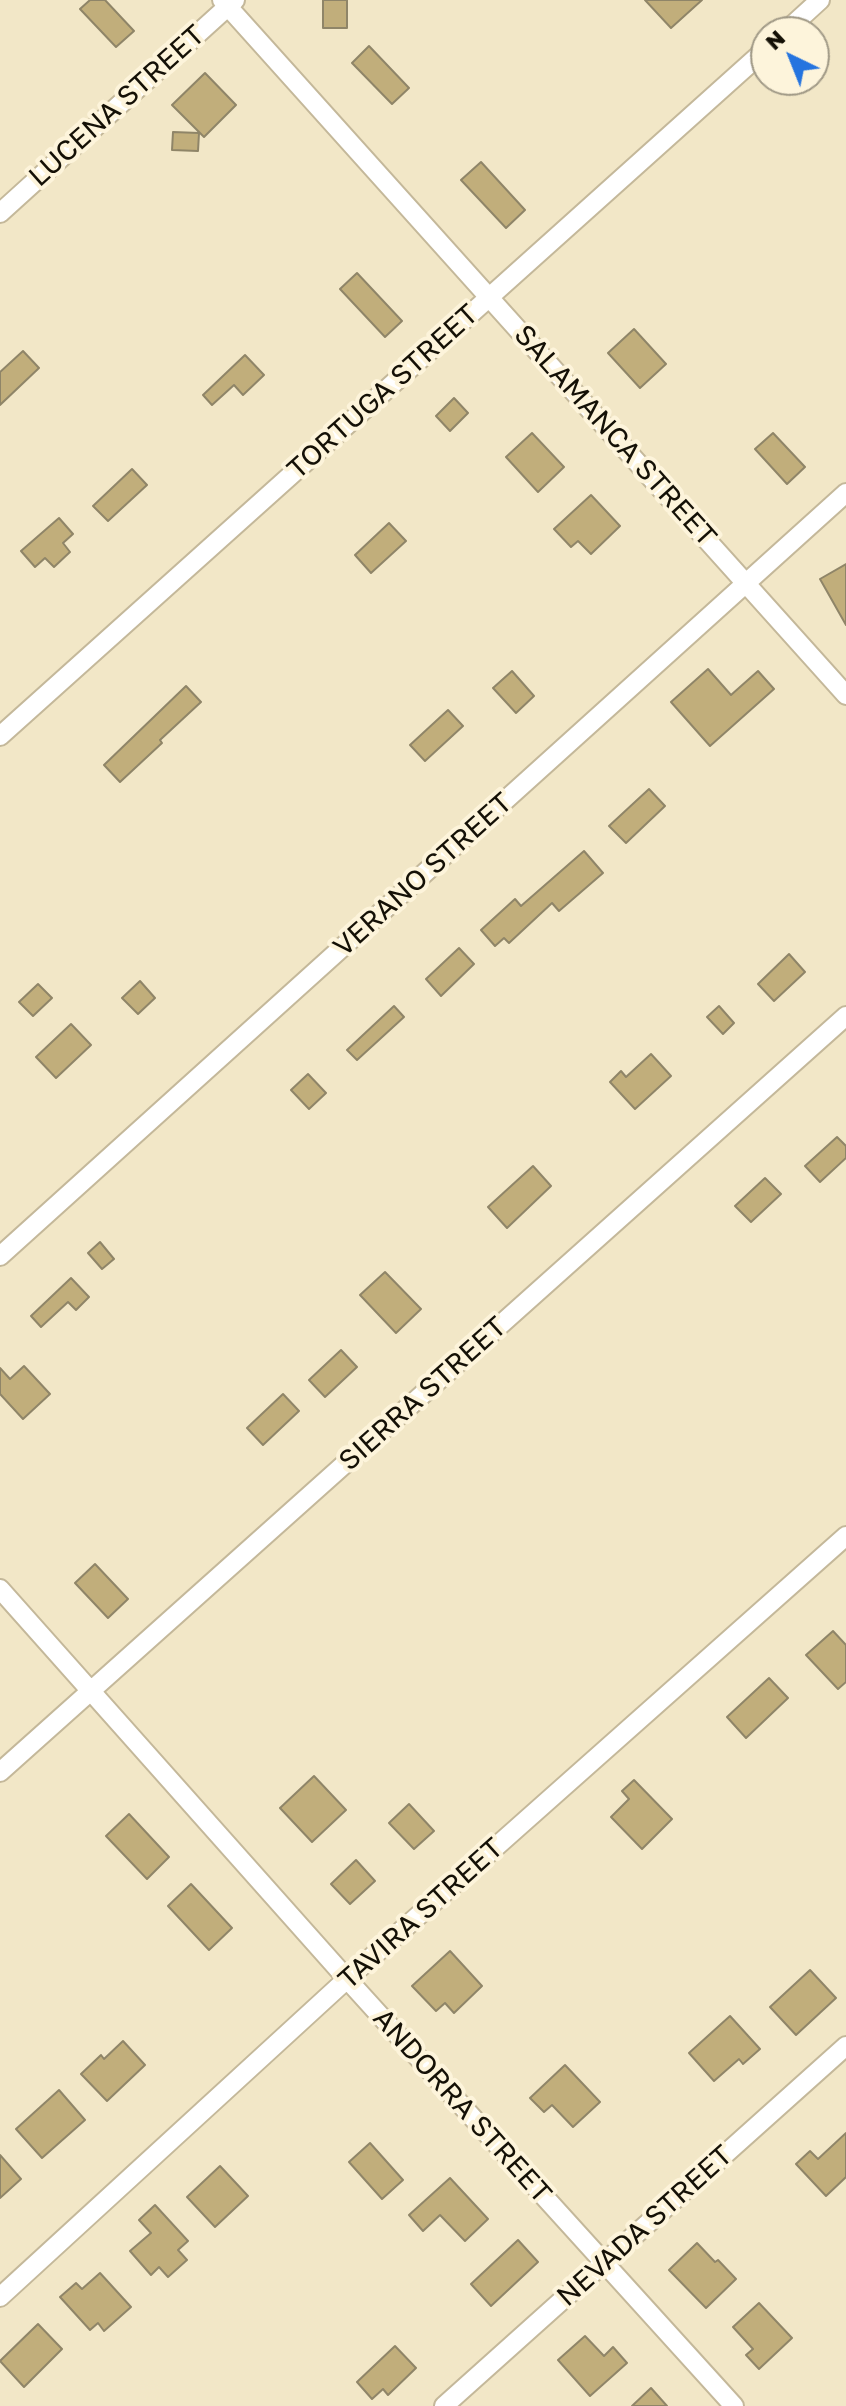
<!DOCTYPE html>
<html>
<head>
<meta charset="utf-8">
<style>
	body { margin:0 }
	#map { position:relative; width:846px; height:2406px; overflow:hidden; background:#f2e7c7; font-family:"Golos Text",sans-serif }
	canvas { display:block }
	.north { position:absolute; left:750px; top:16px; width:80px; height:80px; box-sizing:border-box; background:#fdf4db; border:2px solid #a09986; border-radius:50%; rotate:317deg; font-size:22px; font-weight:700; line-height:32px; text-align:center; color:#141006 }
	.north::after { content:''; display:block; margin:auto; width:28px; height:36px; background:#2574df; clip-path:polygon(50% 0,100% 100%,50% 72%,0 100%) }
</style>
</head>
<body>
<div id="map">
<canvas width="846" height="2406"></canvas>
<div class="north">N</div>
</div>
<script>
const c = document.querySelector('canvas').getContext('2d');
c.lineJoin = 'round';
function fill(path, color) {
  c.fillStyle = color;
  c.fill(path, 'evenodd');
}
function strokePath(path, color, width, dash) {
  c.strokeStyle = color;
  c.lineWidth = width;
  c.lineCap = dash ? 'butt' : 'round';
  c.setLineDash(dash || []);
  c.stroke(path);
}
function label(font, color, halo, rows, align = 'center') {
  c.font = font + ' "Golos Text",sans-serif';
  c.lineWidth = 8;
  c.setLineDash([]);
  c.textBaseline = 'middle';
  c.strokeStyle = halo;
  c.fillStyle = color;
  for (const [text, x, y, turn = 0] of rows) {
    c.save();
    c.translate(x, y);
    c.rotate((+turn || 0) * Math.PI / 180);
    c.textAlign = isNaN(turn) ? turn : align;
    if (halo) c.strokeText(text, 0, 0);
    c.fillText(text, 0, 0);
    c.restore();
  }
}
const building = new Path2D(`
	M 90,0 L 105,0 L 134,31 L 116,47 L 80,9 Z
	M 323,0 L 347,0 L 347,28 L 323,28 Z
	M 645,0 L 702,0 L 671,28 Z
	M 369,46 L 409,88 L 392,104 L 352,63 Z
	M 205,73 L 236,105 L 204,137 L 172,105 Z
	M 173,132 L 199,133 L 198,151 L 172,150 Z
	M 481,162 L 525,210 L 506,228 L 461,180 Z
	M 357,273 L 402,321 L 385,337 L 340,289 Z
	M 634,329 L 666,364 L 640,388 L 608,353 Z
	M 23,351 L 39,368 L 0,405 L 0,372 Z
	M 245,355 L 264,375 L 243,395 L 234,385 L 212,405 L 203,395 Z
	M 454,398 L 468,413 L 450,431 L 436,416 Z
	M 532,433 L 564,467 L 538,492 L 506,457 Z
	M 773,433 L 805,467 L 787,484 L 755,449 Z
	M 132,469 L 147,485 L 108,521 L 93,506 Z
	M 591,495 L 620,526 L 591,554 L 578,541 L 571,547 L 554,529 Z
	M 59,518 L 73,534 L 63,543 L 70,552 L 54,567 L 45,558 L 35,567 L 21,551 Z
	M 389,523 L 406,541 L 371,573 L 355,555 Z
	M 846,564 L 846,625 L 820,579 Z
	M 708,669 L 731,695 L 758,671 L 774,689 L 710,746 L 671,702 Z
	M 512,671 L 534,696 L 516,713 L 493,688 Z
	M 186,686 L 201,702 L 160,740 L 162,743 L 120,782 L 104,765 Z
	M 448,710 L 463,726 L 425,761 L 410,745 Z
	M 649,789 L 665,806 L 626,843 L 609,826 Z
	M 584,851 L 603,873 L 559,911 L 552,903 L 509,943 L 504,938 L 495,946 L 481,930 L 515,899 L 521,906 Z
	M 459,948 L 474,964 L 441,996 L 426,979 Z
	M 789,954 L 805,972 L 774,1001 L 758,984 Z
	M 140,981 L 155,998 L 138,1014 L 122,998 Z
	M 38,984 L 52,998 L 33,1016 L 19,1002 Z
	M 394,1006 L 404,1017 L 357,1060 L 347,1050 Z
	M 719,1006 L 734,1023 L 723,1034 L 707,1017 Z
	M 71,1024 L 91,1045 L 56,1078 L 36,1057 Z
	M 651,1054 L 671,1076 L 635,1109 L 610,1082 L 621,1071 L 626,1077 Z
	M 308,1074 L 326,1093 L 309,1109 L 291,1090 Z
	M 837,1137 L 846,1146 L 846,1158 L 820,1182 L 805,1166 Z
	M 533,1166 L 551,1186 L 507,1228 L 488,1207 Z
	M 765,1178 L 781,1194 L 751,1222 L 735,1206 Z
	M 100,1242 L 114,1259 L 102,1269 L 88,1253 Z
	M 385,1272 L 421,1309 L 396,1333 L 360,1295 Z
	M 71,1278 L 89,1297 L 76,1310 L 68,1302 L 41,1327 L 31,1316 Z
	M 341,1350 L 357,1367 L 325,1397 L 309,1380 Z
	M 24,1366 L 50,1394 L 23,1419 L 0,1394 L 0,1368 L 10,1379 Z
	M 283,1394 L 299,1411 L 263,1445 L 247,1428 Z
	M 95,1564 L 128,1599 L 108,1618 L 75,1583 Z
	M 833,1631 L 846,1645 L 846,1682 L 838,1689 L 806,1655 Z
	M 769,1678 L 788,1698 L 746,1738 L 727,1717 Z
	M 314,1776 L 346,1810 L 312,1842 L 280,1808 Z
	M 634,1780 L 672,1819 L 642,1849 L 611,1817 L 629,1799 L 622,1791 Z
	M 409,1804 L 434,1831 L 414,1849 L 389,1823 Z
	M 129,1814 L 169,1857 L 147,1879 L 106,1836 Z
	M 356,1860 L 375,1881 L 350,1904 L 331,1884 Z
	M 191,1884 L 232,1928 L 209,1950 L 168,1906 Z
	M 450,1951 L 482,1986 L 454,2013 L 445,2003 L 436,2011 L 412,1986 Z
	M 810,1970 L 836,1998 L 796,2035 L 770,2007 Z
	M 730,2016 L 760,2049 L 743,2064 L 739,2059 L 714,2081 L 689,2053 Z
	M 123,2041 L 145,2065 L 107,2101 L 81,2074 L 101,2055 L 104,2059 Z
	M 565,2065 L 600,2102 L 573,2127 L 552,2105 L 544,2112 L 530,2098 Z
	M 59,2090 L 85,2120 L 42,2158 L 16,2129 Z
	M 846,2133 L 846,2177 L 826,2196 L 796,2164 L 810,2151 L 818,2159 Z
	M 370,2143 L 403,2180 L 382,2199 L 349,2162 Z
	M 0,2155 L 21,2179 L 0,2198 Z
	M 220,2166 L 248,2196 L 215,2227 L 187,2197 Z
	M 450,2178 L 488,2219 L 465,2241 L 440,2215 L 423,2231 L 409,2215 Z
	M 155,2205 L 188,2241 L 178,2250 L 187,2260 L 168,2277 L 159,2267 L 151,2275 L 130,2251 L 151,2233 L 139,2220 Z
	M 518,2240 L 538,2262 L 491,2306 L 471,2284 Z
	M 697,2243 L 715,2262 L 718,2260 L 736,2279 L 706,2308 L 669,2270 Z
	M 100,2273 L 131,2307 L 104,2331 L 98,2323 L 90,2330 L 60,2297 L 76,2283 L 82,2289 Z
	M 759,2303 L 792,2338 L 759,2369 L 746,2355 L 753,2349 L 733,2327 Z
	M 38,2324 L 62,2349 L 24,2387 L 0,2361 Z
	M 585,2336 L 604,2356 L 613,2347 L 627,2363 L 590,2396 L 558,2360 Z
	M 395,2346 L 416,2368 L 388,2395 L 383,2389 L 372,2399 L 357,2382 Z
	M 651,2388 L 667,2406 L 632,2406 Z`);
fill(building, '#c1ae7b');
strokePath(building, '#8f8568', 2);
const minor = new Path2D(`
	M 222,0 L 846,695
	M 785,32 L 820,0
	M 0,213 L 235,0
	M 0,736 L 766,49
	M 0,1256 L 846,493
	M 0,1589 L 347,1979 L 734,2406
	M 0,1772 L 846,1016
	M 0,2297 L 347,1979 L 846,1536
	M 444,2406 L 846,2046`);
strokePath(minor, '#c4b89a', 22);
strokePath(minor, '#fff', 18);
label('28px', '#141006', '#fdf4db', [
	["LUCENA STREET",117,106,-42],
	["TORTUGA STREET",383,392,-42],
	["SALAMANCA STREET",615,436,48],
	["VERANO STREET",423,875,-42],
	["SIERRA STREET",423,1394,-42],
	["TAVIRA STREET",421,1914,-42],
	["ANDORRA STREET",462,2106,48],
	["NEVADA STREET",645,2226,-42]
]);
</script>
</body>
</html>
